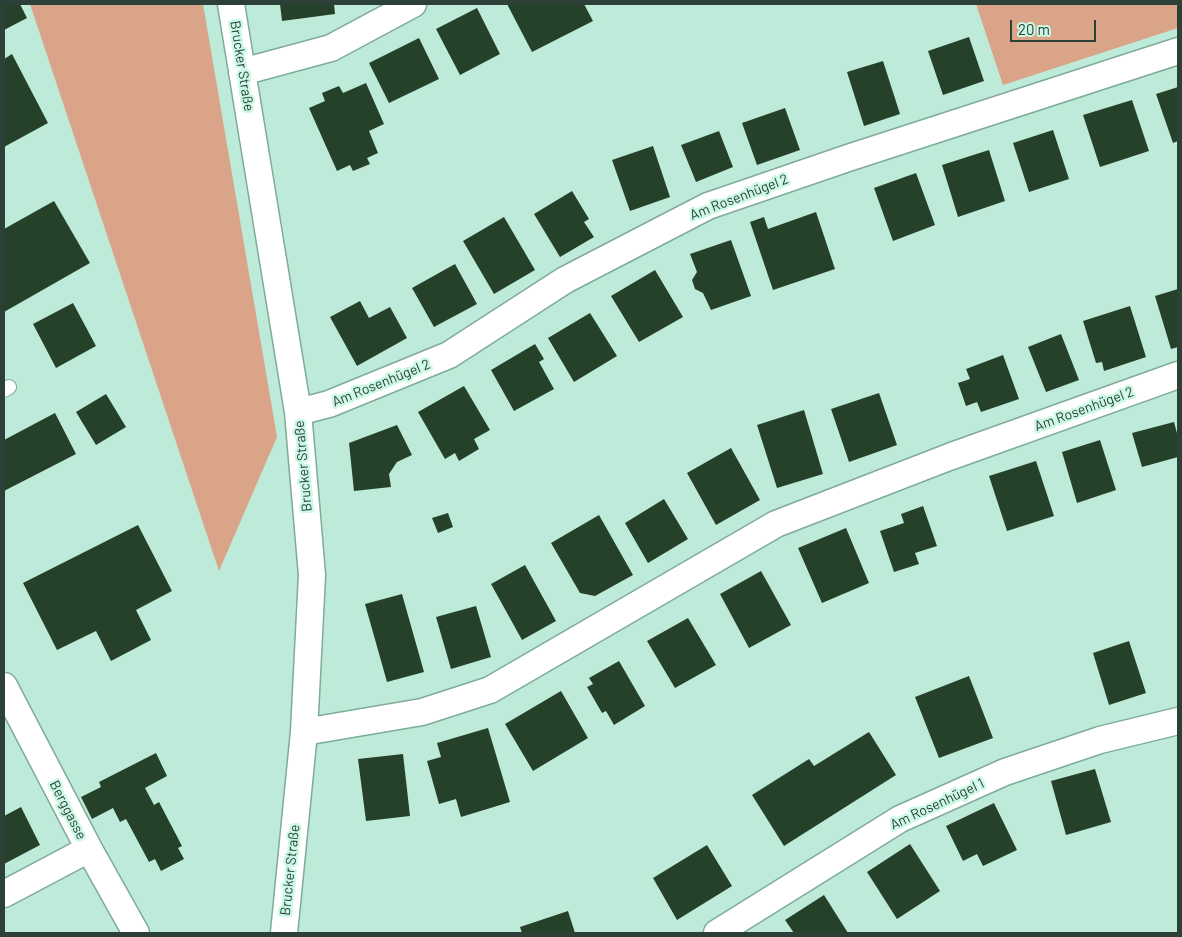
<!DOCTYPE html>
<html>
<head>
<meta charset="utf-8">
<style>
	body { margin:0 }
	#map { position:relative; width:1182px; height:937px; overflow:hidden; background:#beebd9; font-family:Barlow,sans-serif }
	canvas { display:block }
	.frame { position:absolute; inset:0; border:5px solid #2d4038; pointer-events:none }
	.scale { position:absolute; left:1010px; top:20px; width:86px; height:22px; box-sizing:border-box; border:2px solid #2d4038; border-top:0; padding-left:6px; font-size:15px; line-height:18px; white-space:nowrap; color:#2d4038; -webkit-text-stroke:4px #cbf9e6; paint-order:stroke }
</style>
</head>
<body>
<div id="map">
<canvas width="1182" height="937"></canvas>
<div class="frame"></div>
<div class="scale">20 m</div>
</div>
<script>
const c = document.querySelector('canvas').getContext('2d');
c.lineJoin = 'round';
function fill(path, color) {
  c.fillStyle = color;
  c.fill(path, 'evenodd');
}
function strokePath(path, color, width, dash) {
  c.strokeStyle = color;
  c.lineWidth = width;
  c.lineCap = dash ? 'butt' : 'round';
  c.setLineDash(dash || []);
  c.stroke(path);
}
function label(font, color, halo, rows, align = 'center') {
  c.font = font + ' Barlow,sans-serif';
  c.lineWidth = 5;
  c.setLineDash([]);
  c.textBaseline = 'middle';
  c.strokeStyle = halo;
  c.fillStyle = color;
  for (const [text, x, y, turn = 0] of rows) {
    c.save();
    c.translate(x, y);
    c.rotate((+turn || 0) * Math.PI / 180);
    c.textAlign = isNaN(turn) ? turn : align;
    if (halo) c.strokeText(text, 0, 0);
    c.fillText(text, 0, 0);
    c.restore();
  }
}
fill(new Path2D(`
	M 30,4 L 203,4 L 277,437 L 219,571 Z
	M 976,4 L 1178,4 L 1178,28 L 1003,85 Z`), '#daa488');
fill(new Path2D(`
	M 4,4 L 20,4 L 27,18 L 4,30 Z
	M 280,4 L 334,4 L 335,14 L 282,21 Z
	M 507,4 L 584,4 L 593,21 L 532,52 Z
	M 477,8 L 500,54 L 460,75 L 436,29 Z
	M 969,37 L 984,81 L 943,95 L 928,51 Z
	M 419,38 L 439,79 L 389,103 L 369,63 Z
	M 12,54 L 48,123 L 4,147 L 4,59 Z
	M 883,61 L 900,114 L 864,126 L 847,72 Z
	M 366,83 L 384,124 L 369,131 L 378,153 L 367,158 L 370,164 L 353,171 L 350,165 L 337,171 L 309,108 L 325,101 L 322,93 L 339,86 L 343,93 Z
	M 1178,87 L 1178,141 L 1173,143 L 1156,94 Z
	M 1132,100 L 1149,151 L 1100,167 L 1083,115 Z
	M 785,108 L 800,150 L 757,165 L 742,123 Z
	M 1053,130 L 1069,179 L 1029,192 L 1013,143 Z
	M 719,131 L 733,167 L 696,182 L 681,145 Z
	M 653,146 L 670,197 L 630,211 L 612,160 Z
	M 989,150 L 1005,201 L 958,217 L 942,165 Z
	M 916,173 L 935,225 L 893,241 L 874,188 Z
	M 572,191 L 589,219 L 584,222 L 594,237 L 560,257 L 534,214 Z
	M 54,201 L 90,263 L 4,312 L 4,229 Z
	M 816,212 L 835,269 L 773,290 L 750,222 L 764,217 L 768,229 Z
	M 504,217 L 535,270 L 494,294 L 463,241 Z
	M 731,240 L 751,296 L 711,310 L 703,293 L 695,289 L 692,280 L 697,272 L 690,254 Z
	M 455,264 L 477,304 L 434,327 L 412,288 Z
	M 655,270 L 683,317 L 639,342 L 611,296 Z
	M 1178,289 L 1178,347 L 1171,349 L 1155,296 Z
	M 360,301 L 369,318 L 390,307 L 407,338 L 357,366 L 330,317 Z
	M 73,303 L 96,346 L 56,368 L 33,324 Z
	M 1130,306 L 1146,357 L 1104,371 L 1102,362 L 1096,363 L 1083,321 Z
	M 590,313 L 617,356 L 574,382 L 548,338 Z
	M 1061,334 L 1079,380 L 1046,392 L 1028,347 Z
	M 535,344 L 544,359 L 539,362 L 554,389 L 514,411 L 491,370 Z
	M 1003,355 L 1019,399 L 981,412 L 977,402 L 966,406 L 958,383 L 970,379 L 966,369 Z
	M 464,386 L 490,430 L 474,439 L 479,449 L 459,461 L 455,453 L 445,459 L 418,412 Z
	M 879,393 L 897,445 L 849,462 L 831,409 Z
	M 106,394 L 126,427 L 96,445 L 76,412 Z
	M 804,410 L 823,474 L 777,488 L 757,425 Z
	M 55,413 L 76,454 L 4,491 L 4,440 Z
	M 1174,422 L 1178,437 L 1178,457 L 1142,467 L 1132,433 Z
	M 397,425 L 412,455 L 397,462 L 389,474 L 391,487 L 354,491 L 349,443 Z
	M 1100,440 L 1116,490 L 1077,503 L 1062,452 Z
	M 731,448 L 760,500 L 716,525 L 687,473 Z
	M 1036,461 L 1054,516 L 1007,531 L 989,476 Z
	M 664,499 L 688,539 L 648,563 L 625,523 Z
	M 923,506 L 937,546 L 915,553 L 919,564 L 894,572 L 880,531 L 904,523 L 901,514 Z
	M 448,513 L 453,527 L 438,533 L 432,518 Z
	M 599,515 L 633,575 L 595,596 L 580,593 L 551,543 Z
	M 138,525 L 172,591 L 136,610 L 151,640 L 111,661 L 96,631 L 57,650 L 23,583 Z
	M 846,528 L 869,583 L 822,603 L 798,548 Z
	M 525,565 L 556,621 L 522,640 L 491,584 Z
	M 761,571 L 791,625 L 749,648 L 720,594 Z
	M 402,594 L 424,672 L 387,682 L 365,604 Z
	M 476,606 L 491,657 L 451,669 L 436,617 Z
	M 688,618 L 716,665 L 675,688 L 647,641 Z
	M 1129,641 L 1146,693 L 1109,705 L 1093,653 Z
	M 619,661 L 645,706 L 614,725 L 606,711 L 602,713 L 587,687 L 593,684 L 589,678 Z
	M 969,676 L 993,738 L 939,758 L 915,697 Z
	M 561,691 L 588,738 L 533,771 L 505,724 Z
	M 488,728 L 510,802 L 461,817 L 456,799 L 439,804 L 427,761 L 441,757 L 437,743 Z
	M 869,732 L 896,775 L 784,846 L 752,795 L 809,759 L 814,766 Z
	M 156,753 L 167,776 L 145,788 L 154,805 L 159,802 L 182,846 L 178,848 L 184,859 L 161,871 L 155,859 L 149,862 L 126,819 L 120,822 L 113,808 L 92,819 L 81,797 L 101,787 L 99,782 Z
	M 403,754 L 410,816 L 366,821 L 358,759 Z
	M 1095,769 L 1111,822 L 1066,835 L 1051,781 Z
	M 994,803 L 1017,850 L 983,866 L 977,854 L 963,861 L 946,826 Z
	M 21,807 L 40,845 L 4,864 L 4,816 Z
	M 910,844 L 940,891 L 897,919 L 867,872 Z
	M 707,845 L 732,886 L 677,920 L 653,878 Z
	M 824,895 L 848,933 L 794,933 L 785,920 Z
	M 568,911 L 575,933 L 522,933 L 520,927 Z`), '#25412a');
const service = new Path2D(`
	M 4,390 L 9,387`);
const minor = new Path2D(`
	M 231,4 L 298,412 L 312,575 L 304,732 L 284,933
	M 242,72 L 331,48 L 413,4
	M 298,412 L 329,404 L 449,355 L 565,280 L 708,206 L 848,158 L 1178,51
	M 4,686 L 89,849 L 136,933
	M 304,732 L 422,712 L 490,690 L 776,524 L 949,457 L 1178,375
	M 4,894 L 89,849
	M 717,933 L 900,819 L 1005,772 L 1100,740 L 1178,721`);
strokePath(service, '#7fab99', 16);
strokePath(minor, '#7fab99', 29);
strokePath(service, '#fff', 14);
strokePath(minor, '#fff', 26);
label('14px', '#2d4038', '#cbf9e6', [
	["Brucker Straße",242,66,81],
	["Am Rosenhügel 2",739,197,-21],
	["Am Rosenhügel 2",381,383,-22],
	["Am Rosenhügel 2",1084,409,-20],
	["Brucker Straße",303,466,-95],
	["Am Rosenhügel 1",937,804,-25],
	["Berggasse",68,810,63],
	["Brucker Straße",290,870,-84]
]);
</script>
</body>
</html>
